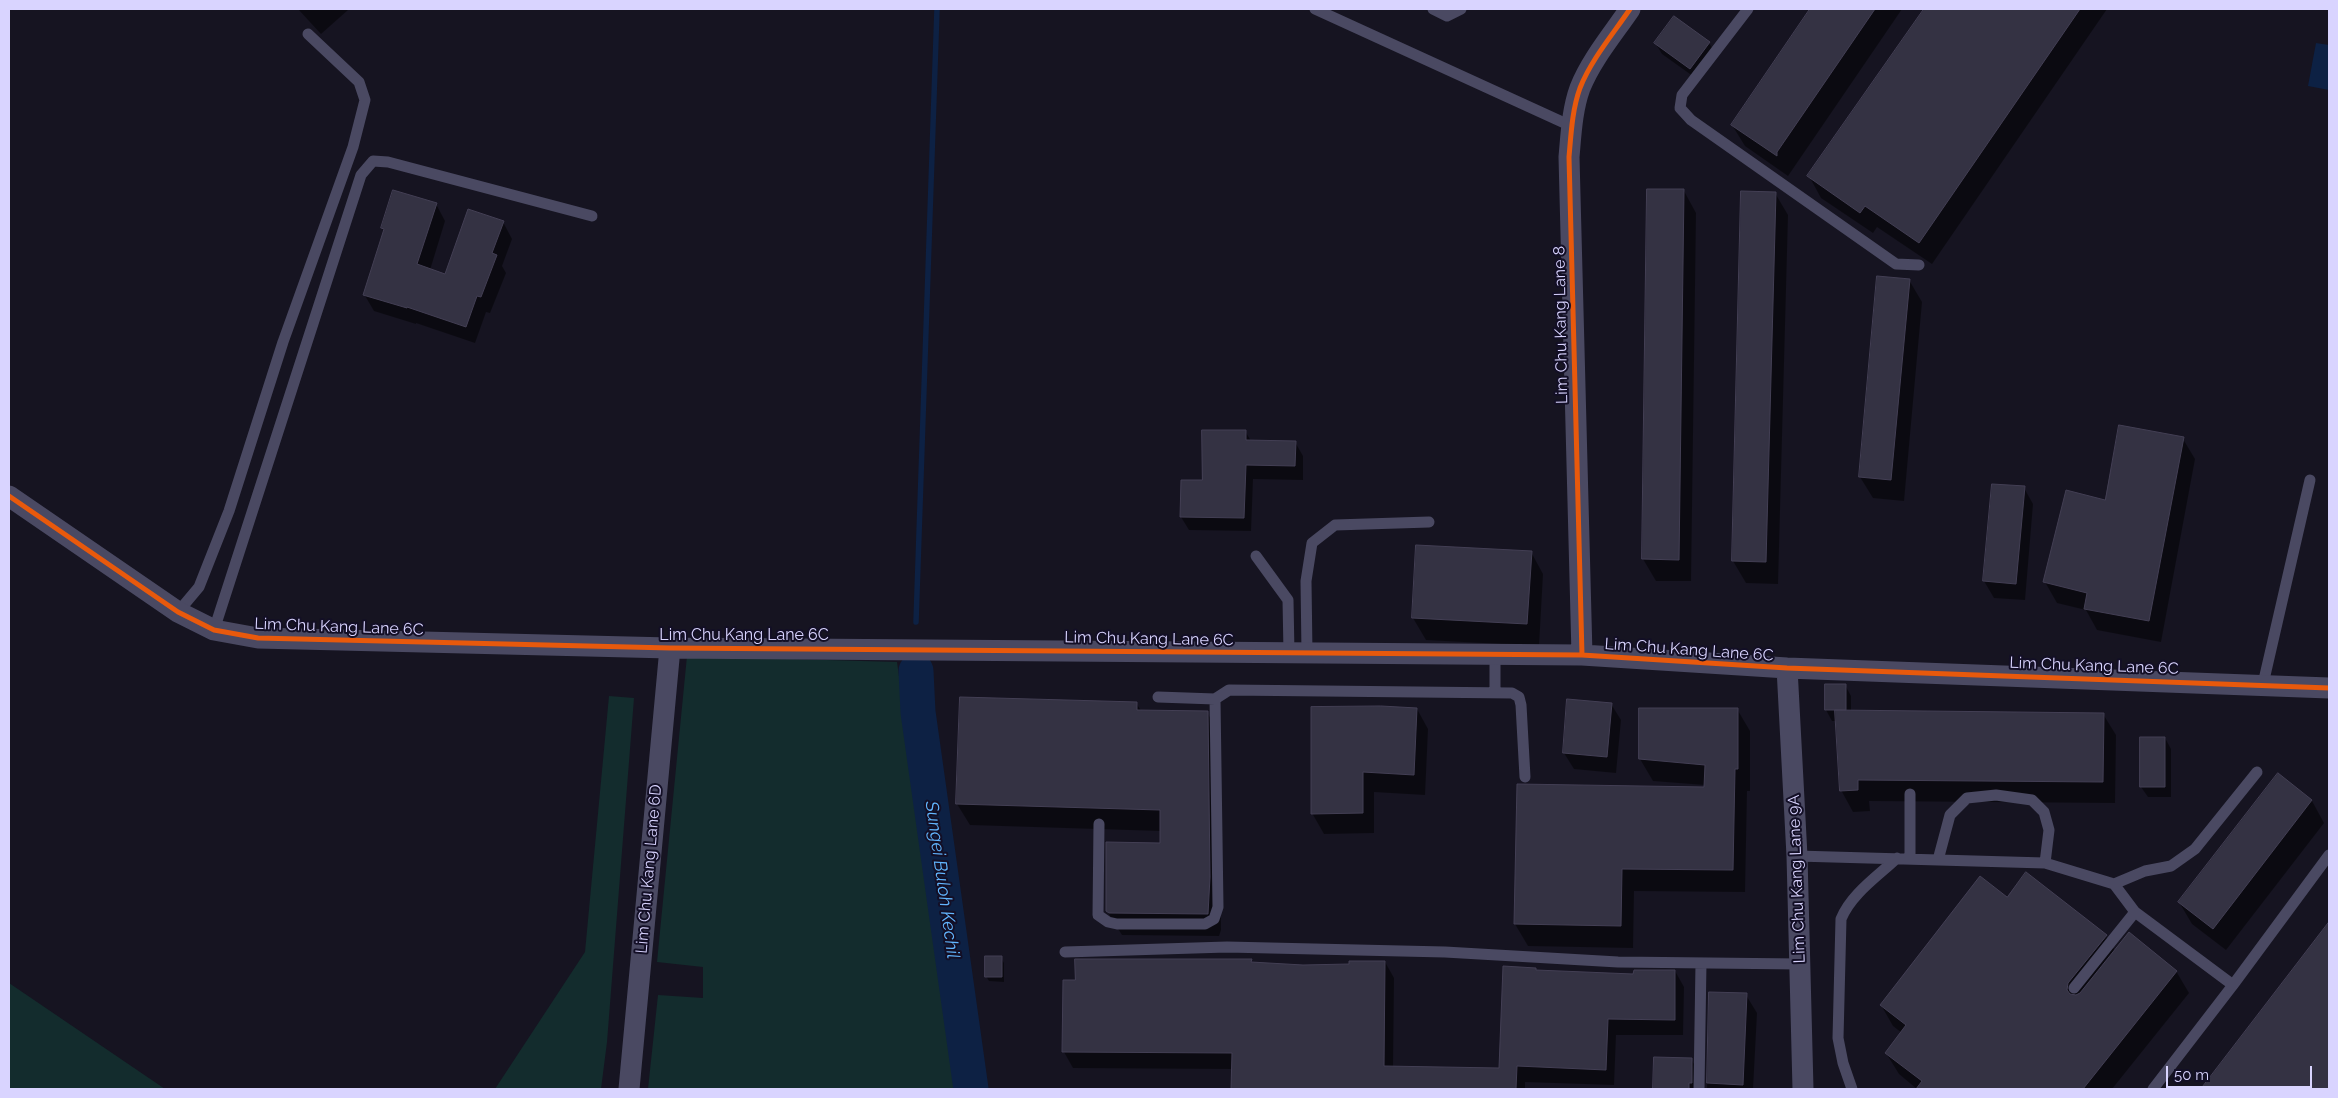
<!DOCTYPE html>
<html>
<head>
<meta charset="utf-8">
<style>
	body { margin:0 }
	#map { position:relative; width:2338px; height:1098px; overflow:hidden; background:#161421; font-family:Raleway,sans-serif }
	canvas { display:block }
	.frame { position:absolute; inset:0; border:10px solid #d9d4ff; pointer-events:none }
	.scale { position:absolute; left:2166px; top:1066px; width:146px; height:22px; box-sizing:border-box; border:2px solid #d9d4ff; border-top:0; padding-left:6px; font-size:15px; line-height:18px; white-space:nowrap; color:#d9d4ff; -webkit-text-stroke:4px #130f26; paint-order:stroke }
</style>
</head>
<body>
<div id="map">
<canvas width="2338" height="1098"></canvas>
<div class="frame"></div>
<div class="scale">50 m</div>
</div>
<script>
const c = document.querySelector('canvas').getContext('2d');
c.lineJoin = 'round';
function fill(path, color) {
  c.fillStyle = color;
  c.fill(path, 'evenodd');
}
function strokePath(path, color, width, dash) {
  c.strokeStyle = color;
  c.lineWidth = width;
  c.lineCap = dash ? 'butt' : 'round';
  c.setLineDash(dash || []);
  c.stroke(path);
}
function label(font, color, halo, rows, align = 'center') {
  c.font = font + ' Raleway,sans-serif';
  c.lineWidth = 4;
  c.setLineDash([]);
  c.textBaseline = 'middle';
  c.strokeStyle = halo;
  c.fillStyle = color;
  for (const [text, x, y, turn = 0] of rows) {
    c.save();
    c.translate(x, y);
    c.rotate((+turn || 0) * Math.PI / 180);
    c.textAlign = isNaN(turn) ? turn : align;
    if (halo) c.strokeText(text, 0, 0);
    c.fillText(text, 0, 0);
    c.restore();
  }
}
fill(new Path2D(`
	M 687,656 L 897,662 L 957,1089 L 648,1089 L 658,995 L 703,998 L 703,967 L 657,962 Z
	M 609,696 L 634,698 L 607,1042 L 601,1089 L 495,1089 L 585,952 Z
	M 9,983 L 165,1089 L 9,1089 Z`), '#132c2d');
fill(new Path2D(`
	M 2316,43 L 2329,45 L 2329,90 L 2308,86 Z`), '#0d2144');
fill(new Path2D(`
	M 298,9 L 347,9 L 348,10 L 321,34 Z
	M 1812,9 L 1902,9 L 1788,176 L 1745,146 L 1732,125 Z
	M 1925,9 L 2107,9 L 1932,264 L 1877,227 L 1873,233 L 1821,198 L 1809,176 Z
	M 1709,43 L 1716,54 L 1697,79 L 1662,54 L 1656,44 Z
	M 1684,191 L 1696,213 L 1691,581 L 1656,581 L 1643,559 Z
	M 1742,193 L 1775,193 L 1788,215 L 1778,584 L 1746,583 L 1733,561 Z
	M 436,204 L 445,221 L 430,270 L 446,275 L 503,222 L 512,239 L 502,266 L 506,273 L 490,313 L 486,312 L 475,343 L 416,323 L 416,324 L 374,311 L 364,294 L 384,232 L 382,228 Z
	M 1909,280 L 1922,302 L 1904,501 L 1873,498 L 1860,477 Z
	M 1245,431 L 1251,441 L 1295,442 L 1303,456 L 1303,480 L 1253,479 L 1251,531 L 1189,530 L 1181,517 L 1203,482 Z
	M 2183,439 L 2195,459 L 2161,642 L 2097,630 L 2086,610 L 2057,603 L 2045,582 L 2106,501 Z
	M 2024,488 L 2033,504 L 2025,600 L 1994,598 L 1984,581 Z
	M 1531,552 L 1543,574 L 1539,646 L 1426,640 L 1413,618 Z
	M 1826,685 L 1845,685 L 1851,696 L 1851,712 L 2103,714 L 2116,735 L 2115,803 L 1869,801 L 1870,811 L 1853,812 L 1841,790 L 1837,721 L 1832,721 L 1826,710 Z
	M 1136,703 L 1142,712 L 1207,712 L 1219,734 L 1221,930 L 1219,936 L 1122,935 L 1107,911 L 1161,844 L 1161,831 L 970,825 L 957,804 Z
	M 1611,704 L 1621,720 L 1616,773 L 1574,769 L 1564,753 Z
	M 1417,709 L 1428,729 L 1425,795 L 1374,792 L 1374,833 L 1324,834 L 1312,813 Z
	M 1737,709 L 1750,731 L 1750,791 L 1747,791 L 1745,892 L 1634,891 L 1633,948 L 1528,946 L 1515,924 L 1705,789 L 1705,785 L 1653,781 L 1640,759 Z
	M 2165,738 L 2171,749 L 2171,797 L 2148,797 L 2141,787 Z
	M 2278,775 L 2312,801 L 2324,823 L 2226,950 L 2192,924 L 2179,902 Z
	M 2007,898 L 2106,936 L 2115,951 L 2176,971 L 2189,993 L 2112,1089 L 1917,1089 L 1899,1074 L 1886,1053 L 1902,1033 L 1893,1026 L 1881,1005 Z
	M 2329,924 L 2329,1089 L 2203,1089 Z
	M 1001,958 L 1004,963 L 1004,982 L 989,981 L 986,976 Z
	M 1251,961 L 1252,963 L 1303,966 L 1385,962 L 1394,978 L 1393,1068 L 1500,1069 L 1537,972 L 1635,975 L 1675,971 L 1684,987 L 1683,1035 L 1616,1035 L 1614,1085 L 1525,1082 L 1525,1089 L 1232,1089 L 1233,1069 L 1073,1068 L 1064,1052 Z
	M 1710,993 L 1746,995 L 1757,1013 L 1753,1089 L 1707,1089 Z
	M 1655,1058 L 1691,1059 L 1702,1077 L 1702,1089 L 1654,1089 Z`), '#0007');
strokePath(new Path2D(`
	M 916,622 L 937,9`), '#0d2144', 5.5);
strokePath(new Path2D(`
	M 916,671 L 918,712 L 971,1089`), '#0d2144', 35);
const building = new Path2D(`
	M 1810,9 L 1875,9 L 1777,152 L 1777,156 L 1731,125 Z
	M 1924,9 L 2080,9 L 1919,243 L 1865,206 L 1860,213 L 1807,176 Z
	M 1674,16 L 1710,42 L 1690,69 L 1654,43 Z
	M 1647,189 L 1684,189 L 1679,560 L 1642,559 Z
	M 393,190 L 437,203 L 417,264 L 445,274 L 468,209 L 504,221 L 492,253 L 497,255 L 481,297 L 477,296 L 466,327 L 407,307 L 407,308 L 363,295 L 384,229 L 381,228 Z
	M 1741,191 L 1776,192 L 1766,562 L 1732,561 Z
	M 1877,276 L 1910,279 L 1891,480 L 1859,477 Z
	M 2119,425 L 2184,437 L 2149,621 L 2084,609 L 2087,593 L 2043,582 L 2066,490 L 2105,500 Z
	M 1202,430 L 1246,430 L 1246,440 L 1296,441 L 1295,466 L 1246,465 L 1244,518 L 1180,517 L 1181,480 L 1202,480 Z
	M 1992,484 L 2025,486 L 2016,584 L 1983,581 Z
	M 1416,545 L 1532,551 L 1527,624 L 1412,618 Z
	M 1825,684 L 1846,684 L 1846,710 L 1825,710 Z
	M 960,697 L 1137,702 L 1137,710 L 1208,711 L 1210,877 L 1208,914 L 1109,913 L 1106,911 L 1106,842 L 1160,843 L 1160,810 L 956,804 Z
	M 1567,699 L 1612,703 L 1607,757 L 1563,753 Z
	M 1381,706 L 1417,708 L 1414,775 L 1363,772 L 1363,813 L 1311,814 L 1311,707 Z
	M 1639,708 L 1738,708 L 1738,769 L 1735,769 L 1733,870 L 1622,869 L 1621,926 L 1514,924 L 1517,784 L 1704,787 L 1705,765 L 1639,759 Z
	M 1835,710 L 2104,713 L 2103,782 L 1858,780 L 1858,790 L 1840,791 Z
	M 2140,737 L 2165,737 L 2165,787 L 2140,787 Z
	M 2278,773 L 2312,800 L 2213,929 L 2178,902 Z
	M 2026,872 L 2107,935 L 2068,983 L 2067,990 L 2070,994 L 2076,995 L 2080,993 L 2129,932 L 2177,971 L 2083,1089 L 1916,1089 L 1922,1081 L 1885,1053 L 1906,1025 L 1880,1005 L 1980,876 L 2007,897 Z
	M 2329,922 L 2329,1089 L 2201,1089 Z
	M 985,956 L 1002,956 L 1002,977 L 985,977 Z
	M 1075,959 L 1252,959 L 1251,962 L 1303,965 L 1349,964 L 1349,961 L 1385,961 L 1384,1066 L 1499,1068 L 1503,966 L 1536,968 L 1536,970 L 1633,974 L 1634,970 L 1675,970 L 1675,1020 L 1608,1019 L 1606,1070 L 1517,1066 L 1516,1089 L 1231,1089 L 1232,1053 L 1062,1052 L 1063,980 L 1075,980 Z
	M 1709,992 L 1747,993 L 1743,1085 L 1707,1083 Z
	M 1654,1057 L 1692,1058 L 1692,1083 L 1689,1083 L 1689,1089 L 1653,1089 Z`);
fill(building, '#343243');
strokePath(building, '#433f54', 1);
strokePath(new Path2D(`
	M 1315,9 L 1571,126
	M 1433,9 L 1447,16 L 1461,9
	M 1748,9 L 1682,95 L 1680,108 L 1691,120 L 1896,264 L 1919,265
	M 1256,556 L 1288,600 L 1289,653
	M 178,612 L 199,587 L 229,511 L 283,342 L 353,147 L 365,100 L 359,82 L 308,34
	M 214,630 L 361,175 L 373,161 L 388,162 L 592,216
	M 1307,653 L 1306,581 L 1312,543 L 1335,525 L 1429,522
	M 1495,655 L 1495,693
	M 2263,684 L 2310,480
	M 1158,697 L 1215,699 L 1229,690 L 1512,693 L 1519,697 L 1521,705 L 1525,777
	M 1910,794 L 1910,859
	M 1099,824 L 1098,915 L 1108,922 L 1117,924 L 1205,924 L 1214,919 L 1218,907 L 1215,699
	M 1797,856 L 2045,863 L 2114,884 L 2135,912 L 2233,985 L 2153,1089
	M 1938,860 L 1950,815 L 1967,798 L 1996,795 L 2032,800 L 2044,812 L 2049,830 L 2045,863
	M 2114,884 L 2145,871 L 2171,866 L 2195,849 L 2257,772
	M 1065,952 L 1227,947 L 1445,952 L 1618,962 L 1800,964
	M 2233,985 L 2329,855
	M 2074,988 L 2135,912
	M 1699,1089 L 1701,963
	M 1852,1089 L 1843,1063 L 1838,1038 L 1841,919 C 1851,894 1878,876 1897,858`), '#4a4962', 11);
strokePath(new Path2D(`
	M 9,496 L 178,612 L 214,630 L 258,638 L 670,648 L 1582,655 L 1787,668 L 2329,688
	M 1582,655 L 1569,157 C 1571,135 1572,110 1580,88 C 1591,60 1613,34 1630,9
	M 1787,668 L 1797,856 L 1803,1089
	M 629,1089 L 670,648`), '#4a4962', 21);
strokePath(new Path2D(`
	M 9,496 L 178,612 L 214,630 L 258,638 L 670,648 L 1582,655 L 1787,668 L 2329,688
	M 1582,655 L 1569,157 C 1571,135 1572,110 1580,88 C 1591,60 1613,34 1630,9`), '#e8590c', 5);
label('16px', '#d9d4ff', '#130f26', [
	["Lim Chu Kang Lane 8",1561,325,-91],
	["Lim Chu Kang Lane 6C",339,627,2],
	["Lim Chu Kang Lane 6C",744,635],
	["Lim Chu Kang Lane 6C",1149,639,1],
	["Lim Chu Kang Lane 6C",1689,650,4],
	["Lim Chu Kang Lane 6C",2094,666,2],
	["Lim Chu Kang Lane 6D",649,869,-85],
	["Lim Chu Kang Lane 9A",1797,879,-92]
]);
label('italic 18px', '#62b6ff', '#130f26', [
	["Sungei Buloh Kechil",942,880,82]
]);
</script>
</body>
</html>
